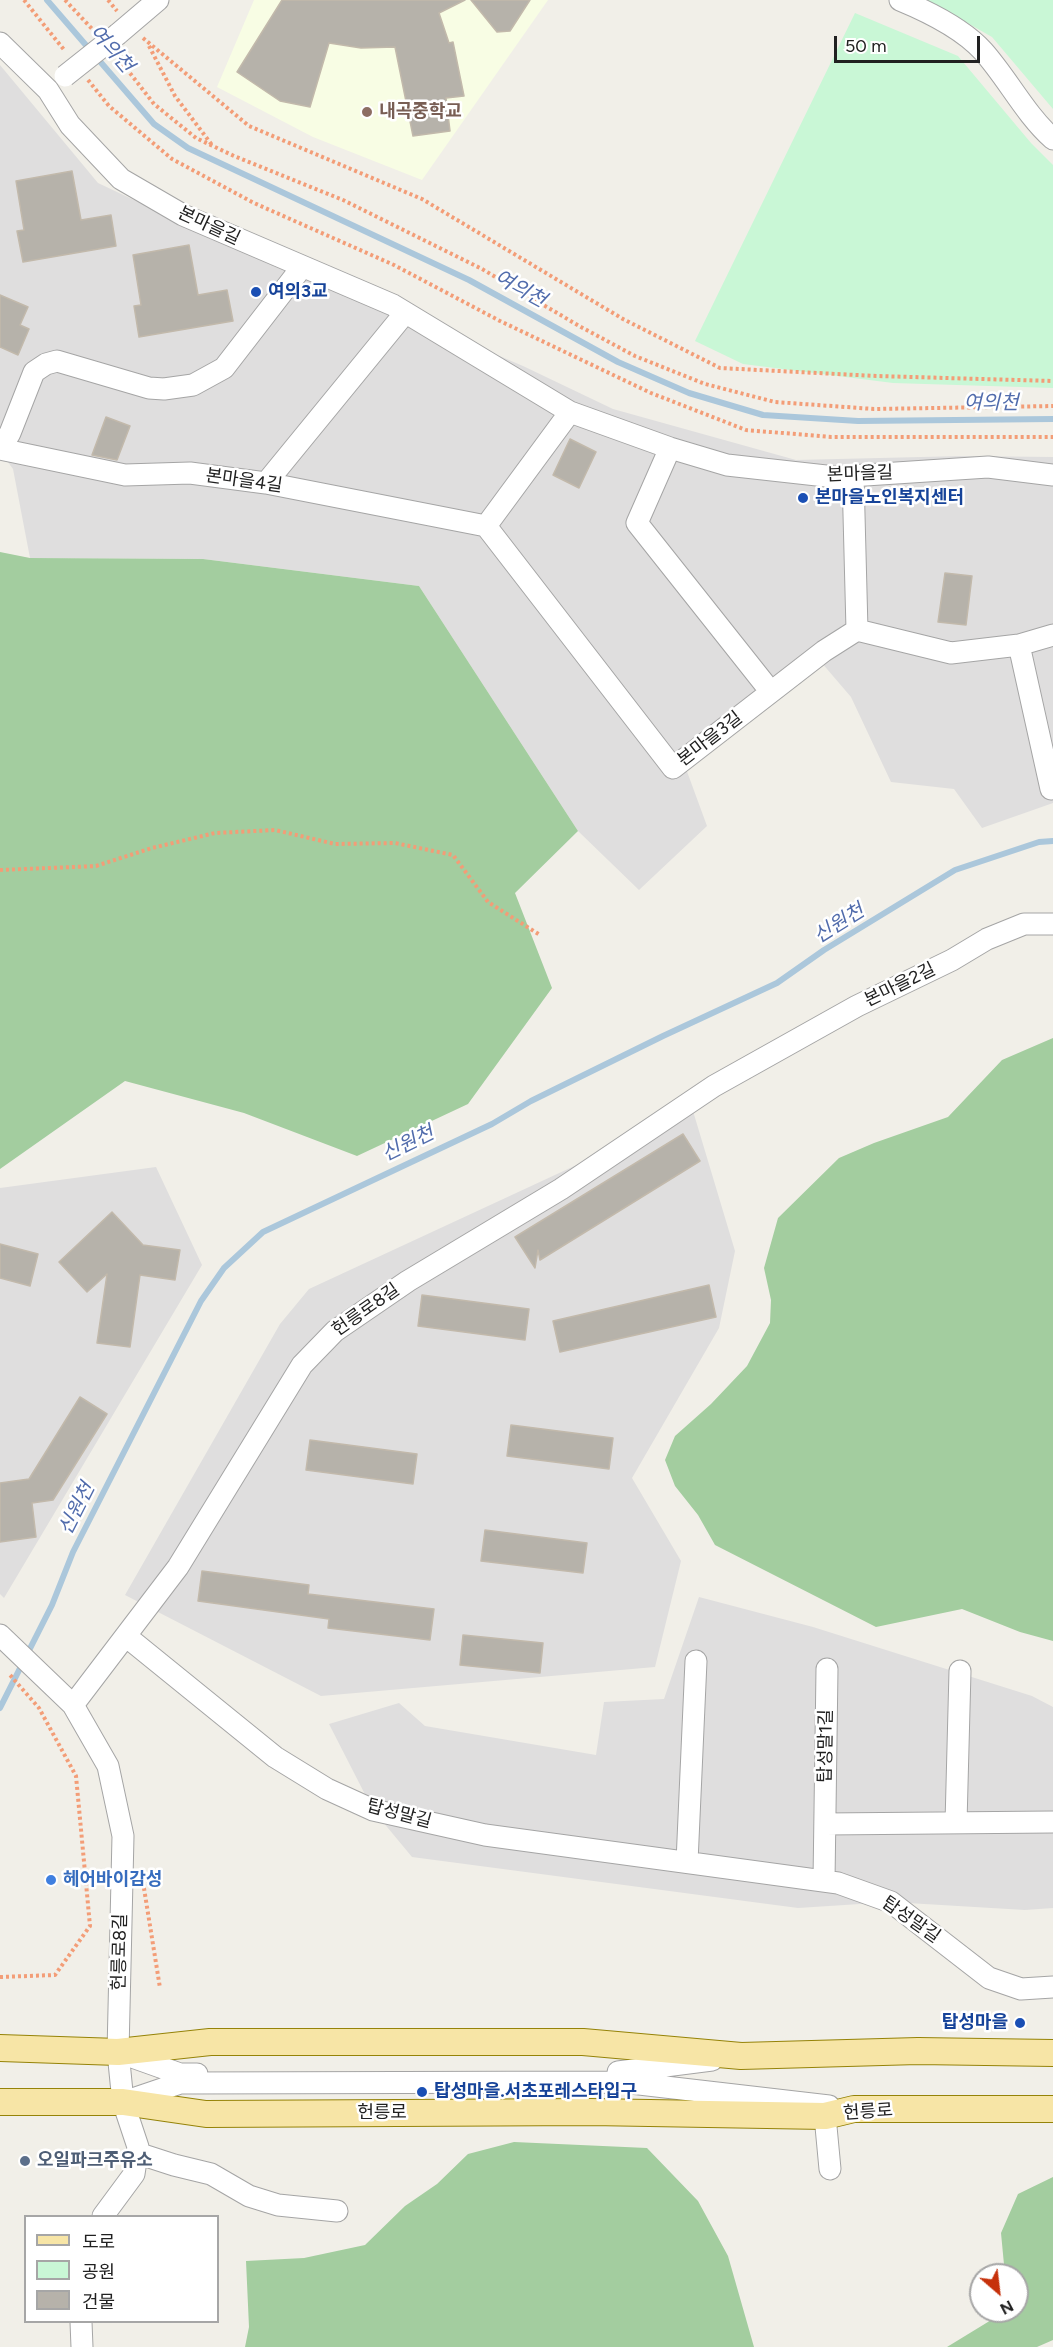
<!DOCTYPE html>
<html>
<head>
<meta charset="utf-8">
<style>
	body { margin:0 }
	#map { position:relative; width:1053px; height:2347px; overflow:hidden; background:#f1efe8; font-family:Figtree,"Noto Sans KR",sans-serif }
	canvas { display:block }
	.legend { position:absolute; left:24px; top:2215px; width:195px; height:108px; box-sizing:border-box; background:#fff; border:2px solid #a6a6a6; margin:0; padding:8px 10px; list-style:none; font-size:18px; color:#212121 }
	.legend li { display:flex; align-items:center; gap:12px; height:30px }
	.legend b { width:30px; border:2px solid #a6a6a6 }
	.north { position:absolute; left:969px; top:2263px; width:60px; height:60px; box-sizing:border-box; background:#fff; border:2px solid #a6a6a6; border-radius:50%; rotate:152deg; font-size:16px; font-weight:700; line-height:24px; text-align:center; color:#212121 }
	.north::after { content:''; display:block; margin:auto; width:21px; height:27px; background:#c6310b; clip-path:polygon(50% 0,100% 100%,50% 72%,0 100%) }
	.scale { position:absolute; left:834px; top:36px; width:146px; height:27px; box-sizing:border-box; border:3px solid #212121; border-top:0; padding-left:8px; font-size:18px; line-height:21px; white-space:nowrap; color:#212121; -webkit-text-stroke:4px #fff; paint-order:stroke }
</style>
</head>
<body>
<div id="map">
<canvas width="1053" height="2347"></canvas>
<ul class="legend">
<li><b style="height:8px;background:#f7e5a6"></b>도로</li>
<li><b style="height:16px;background:#c9f7d6"></b>공원</li>
<li><b style="height:16px;background:#b6b2aa"></b>건물</li>
</ul>
<div class="north">N</div>
<div class="scale">50 m</div>
</div>
<script>
const c = document.querySelector('canvas').getContext('2d');
c.lineJoin = 'round';
function fill(path, color) {
  c.fillStyle = color;
  c.fill(path, 'evenodd');
}
function strokePath(path, color, width, dash) {
  c.strokeStyle = color;
  c.lineWidth = width;
  c.lineCap = dash ? 'butt' : 'round';
  c.setLineDash(dash || []);
  c.stroke(path);
}
function label(font, color, halo, rows, align = 'center') {
  c.font = font + ' Figtree,"Noto Sans KR",sans-serif';
  c.lineWidth = 5;
  c.setLineDash([]);
  c.textBaseline = 'middle';
  c.strokeStyle = halo;
  c.fillStyle = color;
  for (const [text, x, y, turn = 0] of rows) {
    c.save();
    c.translate(x, y);
    c.rotate((+turn || 0) * Math.PI / 180);
    c.textAlign = isNaN(turn) ? turn : align;
    if (halo) c.strokeText(text, 0, 0);
    c.fillText(text, 0, 0);
    c.restore();
  }
}
fill(new Path2D(`
	M 0,65 L 98,183 L 278,268 L 312,276 L 523,366 L 613,409 L 796,460 L 963,456 L 1053,457 L 1053,803 L 982,828 L 954,789 L 891,782 L 851,697 L 815,655 L 685,766 L 707,826 L 639,890 L 578,831 L 419,586 L 203,559 L 30,558 L 13,469 L 0,451 Z
	M 693,1111 L 735,1251 L 719,1328 L 632,1478 L 681,1561 L 655,1667 L 321,1696 L 125,1595 L 280,1324 L 309,1289 Z
	M 156,1167 L 202,1265 L 4,1598 L 0,1594 L 0,1188 Z
	M 699,1597 L 813,1627 L 1032,1696 L 1053,1707 L 1053,1908 L 1025,1910 L 891,1902 L 798,1908 L 412,1857 L 373,1810 L 329,1724 L 399,1703 L 425,1726 L 596,1755 L 604,1702 L 664,1699 Z`), '#dfdede');
fill(new Path2D(`
	M 254,0 L 548,0 L 422,180 L 313,137 L 217,87 Z`), '#f8fde4');
fill(new Path2D(`
	M 0,552 L 30,558 L 203,559 L 419,586 L 578,831 L 515,893 L 552,988 L 468,1104 L 357,1156 L 244,1113 L 125,1081 L 0,1169 Z
	M 1053,1038 L 1053,1641 L 1020,1632 L 962,1609 L 876,1627 L 715,1545 L 698,1515 L 675,1486 L 665,1460 L 675,1436 L 711,1404 L 747,1366 L 770,1323 L 771,1300 L 764,1268 L 778,1218 L 839,1158 L 874,1143 L 948,1117 L 1002,1060 Z
	M 514,2142 L 647,2148 L 698,2201 L 728,2256 L 754,2347 L 245,2347 L 249,2327 L 246,2261 L 304,2258 L 365,2245 L 405,2206 L 437,2184 L 468,2154 Z
	M 1053,2177 L 1053,2340 L 1037,2347 L 947,2347 L 1001,2314 L 1002,2311 L 1017,2311 L 1017,2275 L 1005,2275 L 1001,2233 L 1018,2194 Z`), '#a3cd9f');
fill(new Path2D(`
	M 927,0 L 1053,0 L 1053,109 L 992,37 Z
	M 855,13 L 958,56 L 1031,143 L 1053,165 L 1053,388 L 893,383 L 743,364 L 695,341 Z`), '#c9f7d6');
strokePath(new Path2D(`
	M 47,0 L 154,124 L 188,148 L 469,280 L 618,362 L 689,393 L 763,415 L 858,421 L 1053,419
	M 0,1708 L 52,1605 L 73,1552 L 201,1301 L 224,1268 L 263,1232 L 492,1124 L 531,1101 L 663,1036 L 777,983 L 824,950 L 955,870 L 1039,842 L 1053,841`), '#abc7db', 6);
const building = new Path2D(`
	M 282,0 L 465,0 L 439,13 L 449,43 L 453,42 L 464,96 L 446,98 L 450,131 L 413,136 L 395,47 L 361,48 L 329,43 L 310,107 L 280,101 L 237,72 Z
	M 471,0 L 530,0 L 510,31 L 497,32 Z
	M 72,171 L 81,220 L 111,215 L 116,246 L 23,262 L 17,231 L 24,230 L 16,181 Z
	M 189,245 L 198,295 L 227,290 L 233,321 L 139,337 L 134,306 L 141,305 L 133,255 Z
	M 0,295 L 28,307 L 20,325 L 29,329 L 18,355 L 0,347 Z
	M 106,417 L 130,426 L 117,460 L 92,455 Z
	M 570,439 L 596,452 L 579,488 L 553,475 Z
	M 945,573 L 972,576 L 966,625 L 938,622 Z
	M 683,1134 L 700,1161 L 540,1260 L 538,1250 L 535,1268 L 515,1237 Z
	M 112,1212 L 143,1245 L 180,1250 L 175,1280 L 140,1275 L 130,1347 L 97,1343 L 107,1274 L 87,1292 L 59,1262 Z
	M 0,1244 L 38,1254 L 30,1286 L 0,1278 Z
	M 709,1285 L 716,1317 L 560,1352 L 553,1321 Z
	M 422,1295 L 529,1309 L 525,1340 L 418,1326 Z
	M 80,1397 L 107,1414 L 53,1500 L 32,1503 L 36,1537 L 0,1542 L 0,1483 L 29,1479 Z
	M 511,1425 L 613,1438 L 609,1469 L 507,1456 Z
	M 310,1440 L 417,1454 L 413,1484 L 306,1470 Z
	M 485,1530 L 587,1543 L 583,1573 L 481,1561 Z
	M 202,1571 L 309,1585 L 308,1594 L 434,1609 L 430,1640 L 328,1628 L 329,1619 L 198,1601 Z
	M 463,1635 L 543,1643 L 540,1673 L 460,1665 Z`);
fill(building, '#b6b2aa');
strokePath(building, '#c2b9ab', 1.5);
const minor = new Path2D(`
	M 900,0 C 929,12 962,28 983,51 C 1008,79 1025,114 1053,139
	M 118,34 L 158,0
	M 0,43 L 48,90 L 70,125 L 121,179 L 183,215 L 393,305 L 570,412 L 670,448 L 727,465 L 835,477 L 988,467 L 1053,475
	M 570,412 L 486,526 L 673,768 L 824,651 L 857,630 L 853,476
	M 1,448 L 10,433 L 34,372 L 46,364 L 57,361 L 149,388 L 164,389 L 193,385 L 224,368 L 302,267
	M 670,448 L 637,523 L 771,692
	M 0,449 L 125,475 L 190,473 L 266,483 L 486,526
	M 266,483 L 405,313
	M 857,630 L 951,653 L 1019,645 L 1053,635
	M 1019,645 L 1051,789
	M 0,1635 L 73,1705 L 108,1766 L 123,1836 L 118,2052 L 123,2102 L 138,2147 L 134,2174 L 103,2216
	M 127,1637 L 275,1757 L 327,1789 L 373,1810 L 485,1835 L 838,1883 L 891,1902 L 989,1978 L 1021,1989 L 1053,1987
	M 73,1705 L 178,1567 L 302,1365 L 335,1331 L 408,1281 L 561,1189 L 714,1086 L 857,1006 L 952,960 L 987,939 L 1024,924 L 1053,924
	M 956,1823 L 960,1671
	M 825,1824 L 1053,1822
	M 687,1862 L 696,1661
	M 824,1881 L 827,1669
	M 121,2053 L 180,2074 L 197,2074
	M 618,2072 L 712,2060
	M 124,2102 L 180,2083 L 622,2082 L 829,2106
	M 825,2116 L 830,2169
	M 137,2153 L 174,2165 L 211,2174 L 249,2196 L 278,2205 L 337,2211
	M 81,2322 L 82,2347`);
const major = new Path2D(`
	M 0,2048 L 118,2052 L 210,2042 L 583,2042 L 741,2056 L 918,2051 L 1053,2053
	M 0,2102 L 123,2102 L 206,2114 L 591,2112 L 825,2116 L 854,2109 L 1053,2109`);
strokePath(minor, '#a5a5a5', 23);
strokePath(major, '#958308', 28);
strokePath(new Path2D(`
	M 24,0 L 65,51
	M 65,0 L 94,31
	M 108,0 L 117,11
	M 143,38 L 249,126 L 422,199 L 623,319 L 720,368 L 876,376 L 1053,381
	M 149,46 L 175,96 L 212,145
	M 119,59 L 154,104 L 196,138 L 234,156 L 343,200 L 482,269 L 581,327 L 635,356 L 705,384 L 775,402 L 874,409 L 1053,406
	M 88,80 L 109,106 L 172,159 L 254,203 L 394,265 L 500,321 L 651,393 L 746,430 L 831,437 L 1053,437
	M 0,870 L 96,866 L 152,848 L 215,833 L 275,830 L 335,844 L 395,843 L 453,855 L 488,902 L 540,935
	M 143,1882 L 160,1988
	M 0,1977 L 55,1975 L 90,1926 L 76,1776 L 39,1708 L 10,1675`), '#f39d77', 4, [3, 3]);
strokePath(minor, '#fff', 21);
strokePath(major, '#f7e5a6', 26);
const minorBridge = new Path2D(`
	M 65,76 L 118,34`);
strokePath(minorBridge, '#a5a5a5', 23, []);
strokePath(minorBridge, '#fff', 21);
for (const [x, y, r, color] of [
	[367,112,6,"#8d6e63"],
	[256,292,6,"#1a4fb4"],
	[803,498,6,"#1a4fb4"],
	[51,1880,6,"#3f7fe0"],
	[1020,2023,6,"#1a4fb4"],
	[422,2092,6,"#1a4fb4"],
	[25,2161,6,"#5c6f8a"]
]) {
  const dot = new Path2D();
  dot.arc(x, y, r, 0, 2 * Math.PI);
  c.fillStyle = color;
  c.fill(dot);
  strokePath(dot, '#fff', 2);
}
label('bold 18px', '#785e54', '#fff', [
	["내곡중학교",379,112]
], 'left');
label('18px', '#212121', '#fff', [
	["본마을길",209,226,25],
	["본마을길",860,474,-2],
	["본마을4길",244,481,8],
	["본마을3길",710,739,-38],
	["본마을2길",900,985,-26],
	["헌릉로8길",366,1310,-35],
	["탑성말1길",826,1746,-89],
	["탑성말길",399,1814,15],
	["탑성말길",911,1920,35],
	["헌릉로8길",120,1952,-89],
	["헌릉로",868,2112,-4],
	["헌릉로",382,2113]
]);
label('bold 18px', '#164399', '#fff', [
	["여의3교",268,292],
	["본마을노인복지센터",815,498],
	["탑성마을",1008,2023,"right"],
	["탑성마을.서초포레스타입구",434,2092]
], 'left');
label('bold 18px', '#366cbe', '#fff', [
	["헤어바이감성",63,1880]
], 'left');
label('bold 18px', '#4e5e75', '#fff', [
	["오일파크주유소",37,2161]
], 'left');
label('italic 20px', '#516cac', '#fff', [
	["여의천",111,49,49],
	["여의천",520,289,29],
	["여의천",991,403],
	["신원천",839,924,-32],
	["신원천",408,1144,-26],
	["신원천",77,1509,-63]
]);
</script>
</body>
</html>
